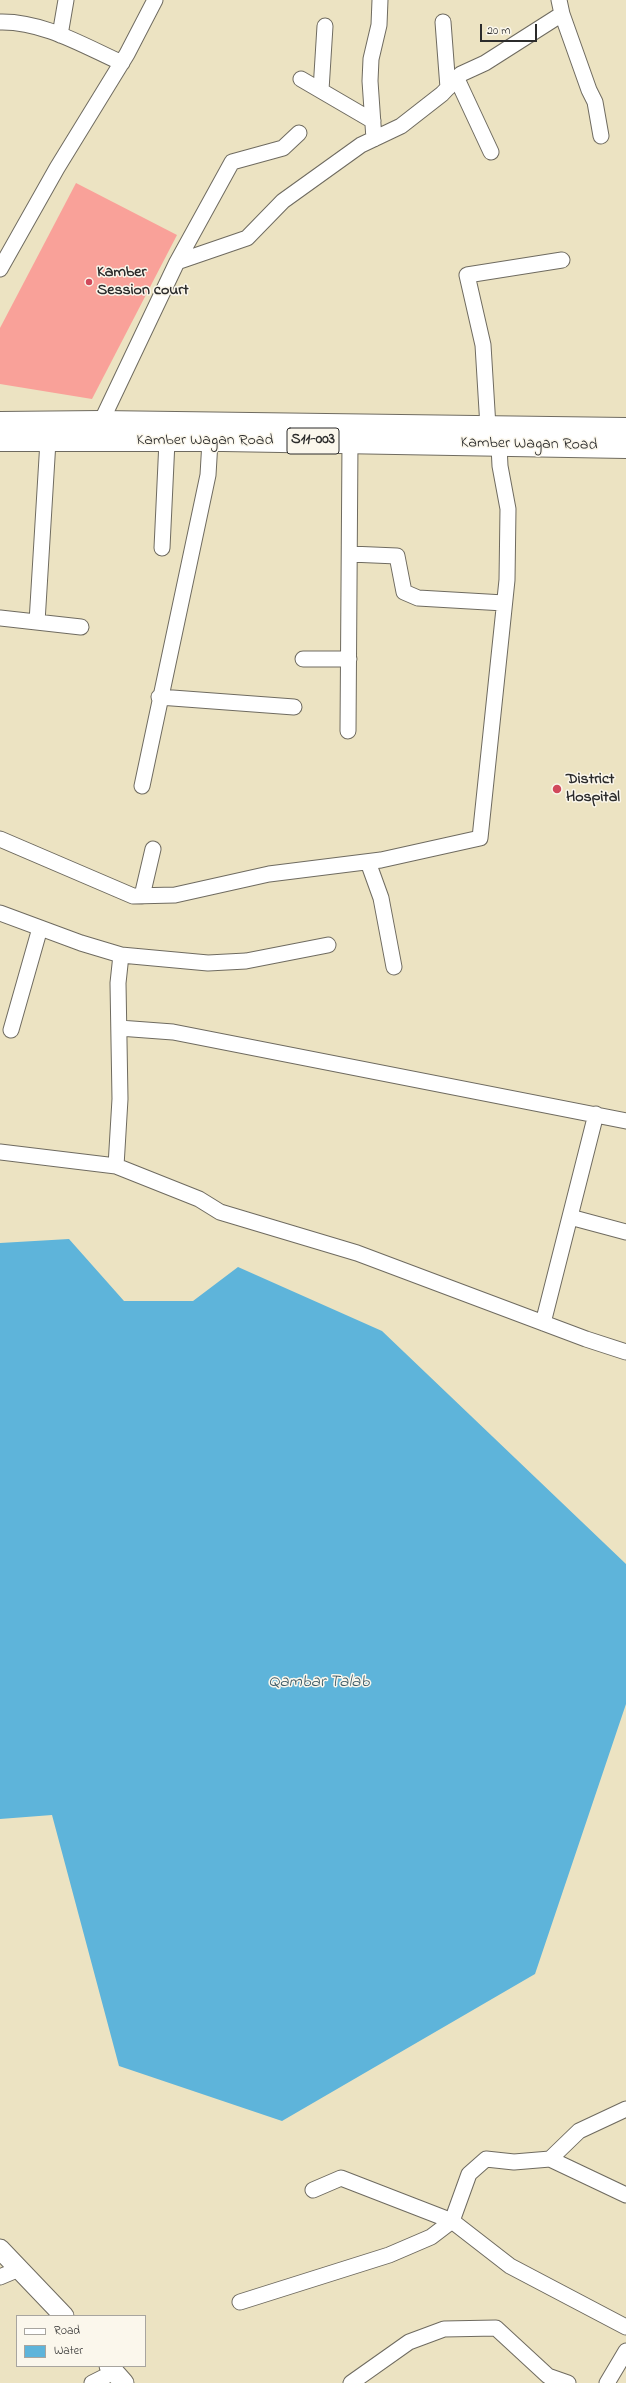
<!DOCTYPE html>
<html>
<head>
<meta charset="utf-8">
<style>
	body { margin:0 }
	#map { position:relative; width:626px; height:2383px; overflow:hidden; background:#ece3c2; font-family:"Indie Flower",sans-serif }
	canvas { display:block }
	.legend { position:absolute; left:16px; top:2315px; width:130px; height:52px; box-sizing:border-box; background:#fbf7ec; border:1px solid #a8a59f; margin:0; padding:5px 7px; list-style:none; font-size:12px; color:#2b2b2b }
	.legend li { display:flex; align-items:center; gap:8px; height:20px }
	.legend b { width:20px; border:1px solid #a8a59f }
	.scale { position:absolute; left:480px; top:24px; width:57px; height:18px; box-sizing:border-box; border:2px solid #2b2b2b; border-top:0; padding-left:5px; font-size:12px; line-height:14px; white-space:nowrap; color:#2b2b2b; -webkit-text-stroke:3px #fbf7ec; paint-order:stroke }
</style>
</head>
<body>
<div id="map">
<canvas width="626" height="2383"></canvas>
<ul class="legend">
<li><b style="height:5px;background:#fff"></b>Road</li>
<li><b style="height:11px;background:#5eb4da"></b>Water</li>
</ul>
<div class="scale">20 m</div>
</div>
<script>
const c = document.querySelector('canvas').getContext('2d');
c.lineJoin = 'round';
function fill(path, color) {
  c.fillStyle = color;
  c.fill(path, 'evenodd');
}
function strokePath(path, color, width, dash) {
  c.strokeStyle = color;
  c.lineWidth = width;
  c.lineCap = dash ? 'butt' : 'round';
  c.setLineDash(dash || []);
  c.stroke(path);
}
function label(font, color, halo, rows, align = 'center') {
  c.font = font + ' "Indie Flower",sans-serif';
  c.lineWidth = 3;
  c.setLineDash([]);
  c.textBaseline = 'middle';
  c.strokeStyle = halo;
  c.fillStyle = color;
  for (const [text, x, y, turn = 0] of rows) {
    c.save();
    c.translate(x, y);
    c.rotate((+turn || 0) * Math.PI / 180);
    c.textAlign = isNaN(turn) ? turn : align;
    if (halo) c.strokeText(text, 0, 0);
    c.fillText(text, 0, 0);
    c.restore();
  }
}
fill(new Path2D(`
	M 69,1239 L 124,1301 L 193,1301 L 238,1267 L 382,1331 L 626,1564 L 626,1704 L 535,1974 L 282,2121 L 119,2066 L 52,1815 L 0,1819 L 0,1243 Z`), '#5eb4da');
fill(new Path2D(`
	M 76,183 L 177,235 L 92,399 L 0,384 L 0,328 Z`), '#f9a199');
const minor = new Path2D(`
	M 559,0 L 562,14 L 589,90 L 595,102 L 601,136
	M 0,22 C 43,21 84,46 122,63
	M 443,22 L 448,88
	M 60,35 L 66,0
	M 301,79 L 373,121
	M 457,79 L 491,152
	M 321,90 L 325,26
	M 374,139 L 370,81 L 371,59 L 379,25 L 380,0
	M 177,262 L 247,238 L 283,201 L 361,145 L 401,126 L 442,94 L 461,74 L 485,63 L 562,14
	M 0,269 L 57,168 L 127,54 L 155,0
	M 101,422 L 177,262 L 232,162 L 283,148 L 299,133
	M 488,427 L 483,345 L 467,275 L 562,260
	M 162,548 L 167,441
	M 350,554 L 397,556 L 404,592 L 418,598 L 504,603
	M 0,618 L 81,627
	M 37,622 L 48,441
	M 303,659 L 349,659
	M 159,697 L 294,707
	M 348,731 L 350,442
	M 142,786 L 208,475 L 210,441
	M 0,839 L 133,896 L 175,895 L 269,874 L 381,860 L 480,838 L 507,580 L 508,509 L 500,466 L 499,446
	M 368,862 L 381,898 L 394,967
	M 142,896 L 153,849
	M 0,913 L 81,943 L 121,955 L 208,963 L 246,961 L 328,945
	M 119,1028 L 173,1032 L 626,1121
	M 11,1030 L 40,928
	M 0,1152 L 116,1166 L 199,1199 L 220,1212 L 357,1253 L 586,1339 L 626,1352
	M 116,1166 L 120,1099 L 118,983 L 121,955
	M 570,1217 L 626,1232
	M 543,1323 L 596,1114
	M 550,2159 L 626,2195
	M 313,2190 L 341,2178 L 452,2221 L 510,2266 L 626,2327
	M 0,2277 L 19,2269
	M 240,2302 L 389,2255 L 431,2237 L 452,2221 L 469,2174 L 486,2159 L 514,2162 L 550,2159 L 579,2131 L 626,2109
	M 92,2383 L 114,2372
	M 351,2383 L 409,2342 L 444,2329 L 496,2328 L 548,2376 L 568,2383
	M 607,2383 L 626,2351`);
const tertiary = new Path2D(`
	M 0,2249 L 64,2316
	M 109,2366 L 124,2383`);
const primary = new Path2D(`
	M 0,423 L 101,422 L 626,429
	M 0,440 L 223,440 L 626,447`);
strokePath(minor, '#6f6b60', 17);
strokePath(tertiary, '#6f6b60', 21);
strokePath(primary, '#6f6b60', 24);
strokePath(minor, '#fff', 15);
strokePath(tertiary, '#fff', 19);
strokePath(primary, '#fff', 22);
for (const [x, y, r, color] of [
	[89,282,4,"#d1495b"],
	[557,789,5,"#d1495b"]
]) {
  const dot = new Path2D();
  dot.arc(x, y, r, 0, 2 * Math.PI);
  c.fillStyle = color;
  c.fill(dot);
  strokePath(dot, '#fbf7ec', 1.5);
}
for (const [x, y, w] of [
	[313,441,52]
]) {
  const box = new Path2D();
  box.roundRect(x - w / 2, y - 13, w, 26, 3);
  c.fillStyle = '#fbf7ec';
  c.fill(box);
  strokePath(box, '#2b2b2b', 1);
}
label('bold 15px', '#2b2b2b', null, [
	["S11-003",313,441]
]);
label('bold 16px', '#2b2b2b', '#fbf7ec', [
	["Kamber",97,273],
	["Session court",97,291],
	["District",566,780],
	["Hospital",566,798]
], 'left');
label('16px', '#2b2b2b', '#fbf7ec', [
	["Kamber Wagan Road",205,441],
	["Kamber Wagan Road",529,445,1]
]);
label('italic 17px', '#3d5b68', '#fbf7ec', [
	["Qambar Talab",319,1683]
]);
</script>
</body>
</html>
